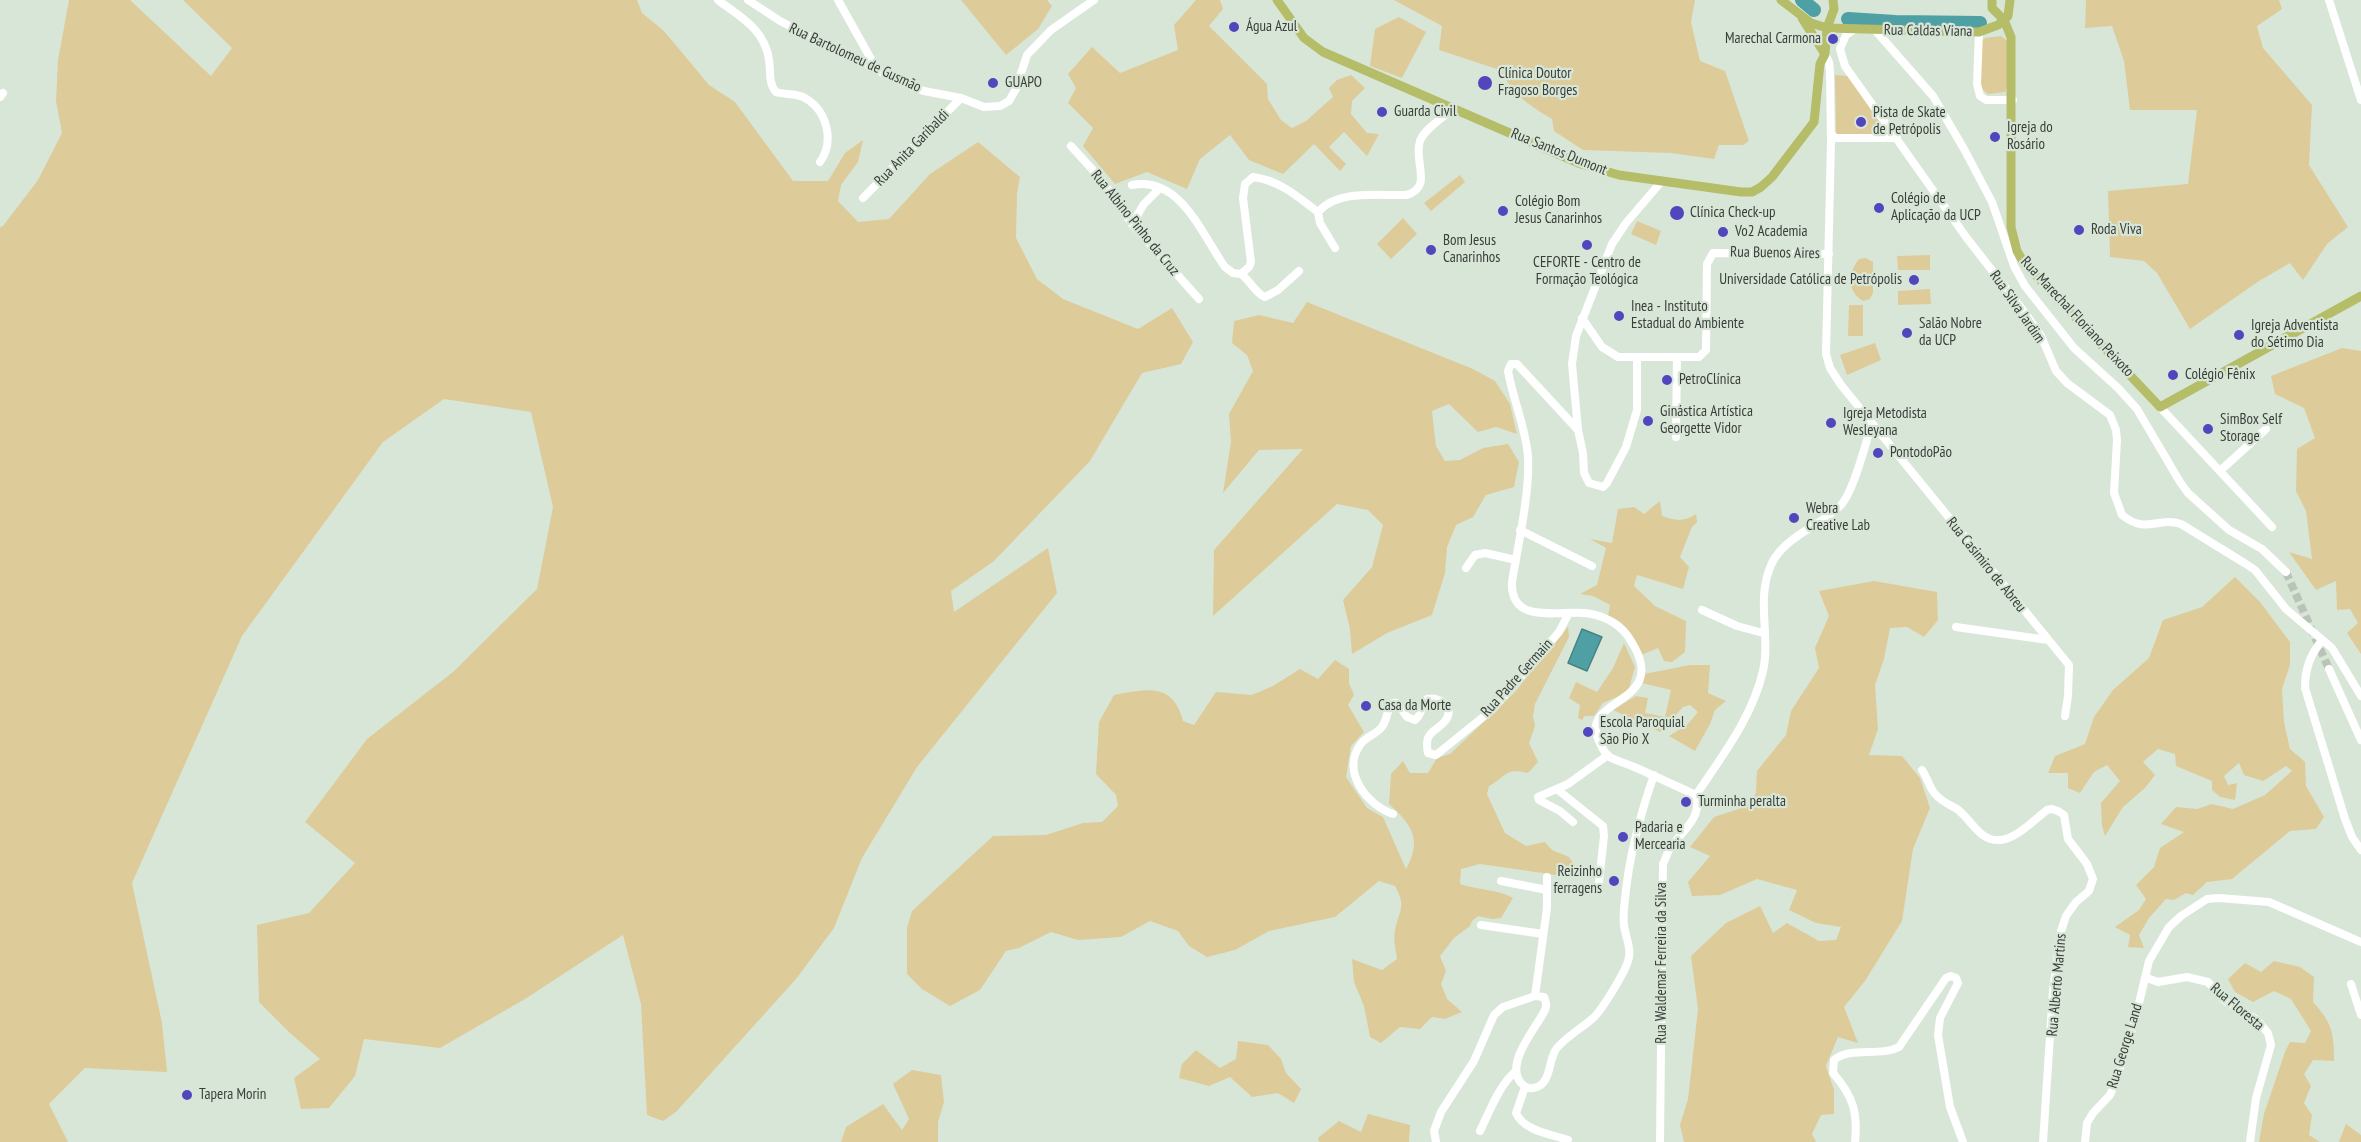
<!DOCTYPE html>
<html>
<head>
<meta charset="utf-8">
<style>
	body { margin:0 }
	canvas { display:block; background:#d8e6d7 }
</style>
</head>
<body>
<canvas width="2361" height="1142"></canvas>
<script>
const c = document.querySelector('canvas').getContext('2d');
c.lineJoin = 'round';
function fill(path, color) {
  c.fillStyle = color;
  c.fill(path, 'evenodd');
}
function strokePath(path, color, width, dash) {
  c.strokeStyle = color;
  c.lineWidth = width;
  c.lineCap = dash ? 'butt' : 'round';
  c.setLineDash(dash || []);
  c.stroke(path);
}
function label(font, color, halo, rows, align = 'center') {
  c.font = font + ' "PT Sans Narrow",sans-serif';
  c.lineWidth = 4.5;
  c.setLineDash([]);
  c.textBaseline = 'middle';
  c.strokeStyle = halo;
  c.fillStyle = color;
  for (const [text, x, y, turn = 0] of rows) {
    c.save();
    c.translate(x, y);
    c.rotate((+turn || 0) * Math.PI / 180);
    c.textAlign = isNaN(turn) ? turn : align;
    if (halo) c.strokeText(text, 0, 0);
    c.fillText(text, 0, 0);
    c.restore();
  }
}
fill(new Path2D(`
	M 69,0 L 130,0 L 211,76 L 232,48 L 183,0 L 637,0 L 642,13 L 664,31 L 709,85 L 735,102 L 793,181 L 828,181 L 845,153 L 863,140 L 858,162 L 841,185 L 838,201 L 858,222 L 889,219 L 930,174 L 978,142 L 1020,177 L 1017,194 L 1016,238 L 1037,279 L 1063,299 L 1138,329 L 1172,308 L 1193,342 L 1181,364 L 1142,373 L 1090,461 L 994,561 L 951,591 L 954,612 L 1048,548 L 1057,593 L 917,767 L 862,858 L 834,928 L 796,979 L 676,1112 L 663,1121 L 647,1115 L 641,1004 L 623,935 L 525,999 L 440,1048 L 364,1039 L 355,1076 L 329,1108 L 301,1109 L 294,1078 L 320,1059 L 290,1033 L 259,1002 L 257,925 L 309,913 L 355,863 L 305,822 L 367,739 L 453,672 L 537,589 L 553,507 L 531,412 L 444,399 L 383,442 L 242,636 L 132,883 L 162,1023 L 167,1072 L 85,1068 L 49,1104 L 68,1142 L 0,1142 L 0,227 L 3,226 L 38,180 L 62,133 L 56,101 L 58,60 Z
	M 961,0 L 1047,0 L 1052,6 L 1038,29 L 1006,55 Z
	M 1196,0 L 1220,0 L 1223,9 L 1209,26 L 1267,84 L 1268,99 L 1281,120 L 1292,128 L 1306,121 L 1333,97 L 1329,88 L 1337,80 L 1351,75 L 1365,88 L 1352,101 L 1351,114 L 1367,133 L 1379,134 L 1367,156 L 1344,132 L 1329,147 L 1346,164 L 1340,171 L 1314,144 L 1283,174 L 1249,160 L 1230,135 L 1200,159 L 1187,189 L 1147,172 L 1115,184 L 1083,146 L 1093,128 L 1068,103 L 1076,88 L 1068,74 L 1092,47 L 1120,73 L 1178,50 L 1174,25 Z
	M 1394,0 L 1695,0 L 1691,22 L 1700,61 L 1725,71 L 1749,141 L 1743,145 L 1719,145 L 1714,159 L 1671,153 L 1583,150 L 1554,131 L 1552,119 C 1527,104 1515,96 1500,70 L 1439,50 L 1442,26 Z
	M 2086,0 L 2279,0 L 2282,9 L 2257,26 L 2263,48 L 2312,105 L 2309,165 L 2348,227 L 2327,244 L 2303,280 L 2290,263 L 2259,281 L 2190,329 L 2157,273 L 2144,261 L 2110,257 L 2108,191 L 2188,184 L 2197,110 L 2130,110 L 2124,61 L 2112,26 L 2085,28 Z
	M 1399,17 L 1426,32 L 1402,78 L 1370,66 L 1375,29 Z
	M 2001,36 L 2006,40 L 2008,46 L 2007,87 L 2005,92 L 1988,94 L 1981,88 L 1981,41 L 1985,38 Z
	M 1835,75 L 1848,76 L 1891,136 L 1836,135 Z
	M 1460,175 L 1465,182 L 1431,211 L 1424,203 Z
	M 1403,218 L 1417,234 L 1391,259 L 1377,244 Z
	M 1637,221 L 1661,231 L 1656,245 L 1631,234 Z
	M 1930,255 L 1930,270 L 1898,270 L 1897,256 Z
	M 1866,258 L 1873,262 L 1873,293 L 1870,299 L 1863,301 C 1847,291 1847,274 1859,259 Z
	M 1930,289 L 1931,304 L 1898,305 L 1898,291 Z
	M 1307,302 L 1473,369 L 1495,381 L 1510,404 L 1517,434 L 1496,427 L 1478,432 L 1449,404 L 1432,411 L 1436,446 L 1445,461 L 1460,460 L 1483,448 L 1508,444 L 1519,462 L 1514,487 L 1486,495 L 1473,517 L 1456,525 L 1447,547 L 1445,573 L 1432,615 L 1387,633 L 1352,654 L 1350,629 L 1343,600 L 1372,567 L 1383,525 L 1368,510 L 1337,504 L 1213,616 L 1214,550 L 1303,449 L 1259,450 L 1223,493 L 1231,442 L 1229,414 L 1253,371 L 1247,355 L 1232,343 L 1234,321 L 1259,315 L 1293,323 Z
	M 1849,305 L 1863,305 L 1863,336 L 1848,336 Z
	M 1875,343 L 1881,360 L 1847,375 L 1840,355 Z
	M 2342,348 L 2361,351 L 2361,654 L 2347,633 L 2358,623 L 2350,609 L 2337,610 L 2336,581 L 2316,590 L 2289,552 L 2312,559 L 2306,511 L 2296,491 L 2297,449 L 2315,438 L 2304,408 L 2275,394 L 2271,376 Z
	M 1660,501 L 1662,516 C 1675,521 1684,522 1696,514 L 1697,522 L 1692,527 L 1680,557 L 1689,567 L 1683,589 L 1637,575 L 1634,586 L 1655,606 L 1686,621 L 1685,652 L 1672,662 L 1664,661 L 1658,648 L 1641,655 C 1635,640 1626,620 1608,616 L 1610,605 L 1593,596 L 1580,594 L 1597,585 L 1606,548 L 1590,539 L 1612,543 L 1618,509 L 1634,507 L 1644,514 Z
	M 2235,577 L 2260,602 L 2290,642 L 2290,665 L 2282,689 L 2284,722 L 2290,749 L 2305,762 L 2306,786 L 2324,817 L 2316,829 L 2290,831 L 2232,879 L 2207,882 L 2193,895 L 2186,893 L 2174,900 L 2166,899 L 2149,918 L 2139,935 L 2144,948 L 2128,947 L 2130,935 L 2115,927 L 2139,910 L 2146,899 L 2136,885 L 2154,867 L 2160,848 L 2184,832 L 2161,824 L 2176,807 L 2197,809 L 2212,804 L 2233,809 L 2265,795 L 2292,771 L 2286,766 L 2263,781 L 2244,775 L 2239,763 L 2224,776 L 2228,785 L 2237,783 L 2235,800 L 2220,797 L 2212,790 L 2212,781 L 2176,766 L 2175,754 L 2158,749 L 2143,762 L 2155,775 L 2145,788 L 2123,807 L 2105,836 L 2102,826 L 2101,803 L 2120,781 L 2107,765 L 2094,772 L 2080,793 L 2068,788 L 2068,773 L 2048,773 L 2055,756 L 2085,744 L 2094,717 L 2113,690 L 2149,658 L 2163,620 L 2202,607 Z
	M 1874,581 L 1937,592 L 1938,620 L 1924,637 L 1907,627 L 1890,628 L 1884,659 L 1875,685 L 1878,729 L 1869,755 L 1902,756 L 1920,778 L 1930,808 L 1913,849 L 1902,921 L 1865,981 L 1844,1007 L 1858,1043 L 1838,1037 L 1826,1066 L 1834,1090 L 1834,1114 L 1821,1115 L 1812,1134 L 1816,1142 L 1684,1142 L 1680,1125 L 1688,1099 L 1698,1009 L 1691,956 L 1726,923 L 1760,906 L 1773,933 L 1787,923 L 1819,941 L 1836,940 L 1841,927 L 1816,923 L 1789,910 L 1797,890 L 1757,879 L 1720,895 L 1692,896 L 1688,882 L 1710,856 L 1690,847 L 1714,817 L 1748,806 L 1756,793 L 1757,771 L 1786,735 L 1791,711 L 1819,668 L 1815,648 L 1829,616 L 1819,591 Z
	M 1568,627 L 1569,637 L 1535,704 L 1533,716 L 1535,726 L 1529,743 L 1538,762 L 1528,773 C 1505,767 1506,777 1489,786 L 1487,794 L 1505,833 L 1526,846 L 1545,842 L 1552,850 L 1569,857 L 1579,872 L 1570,877 L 1480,864 L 1461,869 L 1460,884 C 1478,890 1497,889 1513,898 L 1501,918 L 1492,919 L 1478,916 L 1472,921 L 1470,926 L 1454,938 L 1440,956 L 1446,971 L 1441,984 L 1447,999 L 1462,1012 L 1445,1019 L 1432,1017 L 1420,1029 L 1400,1027 L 1381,1043 L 1370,1037 L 1364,1006 L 1354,982 L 1352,959 L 1382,970 L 1397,959 C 1396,950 1393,939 1395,931 C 1399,909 1407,908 1395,886 L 1379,881 L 1335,917 L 1269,931 L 1235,950 L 1207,957 L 1189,946 L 1178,931 L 1150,921 L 1121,937 L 1078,940 L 1051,932 L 1019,948 L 1006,951 L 980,990 L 950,1006 L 922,989 L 907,974 L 907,928 L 912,911 L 993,836 L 1046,835 L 1083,823 L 1102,822 L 1118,806 L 1116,795 L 1096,774 L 1099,722 L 1114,695 C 1147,689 1173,682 1183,721 L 1194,725 L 1216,692 L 1252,695 L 1273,686 L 1300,669 L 1318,679 L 1335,660 L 1349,669 L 1349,683 L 1354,695 L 1348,705 L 1364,732 L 1351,746 L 1346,777 L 1367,808 L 1383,817 L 1406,869 C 1423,839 1411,824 1389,804 L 1391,774 L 1403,761 L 1410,773 L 1428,773 L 1437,758 L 1450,754 L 1514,693 Z
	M 1624,643 L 1635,667 L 1628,692 L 1603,703 L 1594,716 L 1585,716 L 1582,720 L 1578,718 L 1580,705 L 1569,698 L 1576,682 L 1597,692 L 1613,668 Z
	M 1690,665 L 1710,665 L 1708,693 L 1726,701 L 1715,710 L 1710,724 L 1695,751 L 1669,736 L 1687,725 L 1698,712 L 1690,705 L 1683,707 L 1660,732 L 1613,710 L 1636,696 L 1648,698 L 1645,713 L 1665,717 L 1671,690 L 1642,683 L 1644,674 Z
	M 2274,961 L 2300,967 L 2314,977 L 2313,1002 C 2332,1023 2334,1032 2334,1061 L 2313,1060 L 2304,1074 L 2311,1086 L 2304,1103 L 2312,1115 L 2309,1135 L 2320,1142 L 2259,1142 L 2264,1114 L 2285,1052 L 2290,1042 L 2305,1043 L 2311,1031 L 2291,999 L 2274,991 L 2253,1002 L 2235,992 L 2228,979 L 2245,963 L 2261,972 Z
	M 1238,1041 L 1268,1045 L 1281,1059 L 1286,1073 L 1301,1089 L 1294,1103 L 1278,1093 L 1252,1097 L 1230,1077 L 1209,1086 L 1179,1078 L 1182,1064 L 1196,1050 L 1220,1068 L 1236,1059 Z
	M 912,1070 L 941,1075 L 944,1102 L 938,1122 L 938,1142 L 841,1142 L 846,1127 L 883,1104 L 902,1130 L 909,1119 L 893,1084 Z
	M 1368,1114 L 1410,1125 L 1409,1142 L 1319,1142 L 1318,1138 L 1339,1121 L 1361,1132 Z
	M 2346,1124 L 2361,1135 L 2361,1142 L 2339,1142 Z`), '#decb9a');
const water = new Path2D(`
	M 1582,629 L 1602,637 L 1587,671 L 1568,663 Z`);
fill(water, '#4ea0a4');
strokePath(water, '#488384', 1.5);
strokePath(new Path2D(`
	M 1802,0 L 1814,10
	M 1848,19 L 1895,22 L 1980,23`), '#4ea0a4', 14);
strokePath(new Path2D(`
	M 2286,572 L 2329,669`), '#b8c4b7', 8, [8, 4]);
strokePath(new Path2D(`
	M 718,0 C 740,17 765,29 769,60 C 771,71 768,83 776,92 C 785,95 794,93 803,97 C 827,109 835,141 820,162
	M 748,0 L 780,21 L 903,83 L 924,91 L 961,98 L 984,107 L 1000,106 L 1009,101 L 1016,89 L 1027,55 L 1051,30 L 1094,0
	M 838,0 L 876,68
	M 2329,0 L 2361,100
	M 1855,29 L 1846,35 L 1840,49 L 1845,66 L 1966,237 L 2026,314 L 2041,336 L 2056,371 L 2067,383 L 2110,415 L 2116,430 L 2117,440 L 2114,493 L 2122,515 C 2147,535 2158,516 2181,524 L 2246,564 L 2255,570 L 2286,609 L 2332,648 L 2361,696
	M 1875,30 L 1933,96 L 1964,149 L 1992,202 L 2014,266 L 2025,286 L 2074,348 L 2118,388 L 2137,409 L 2180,482 L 2188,493 L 2229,530 L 2262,549 L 2286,572
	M 1979,32 L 1977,84 L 1980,96 L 1986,100 L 2013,100
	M 1825,54 L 1829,62 L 1830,71 L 1831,142 L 1826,354 L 1830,368 L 1841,385 L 2069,665 L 2068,696 L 2065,716
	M 0,97 L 3,93
	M 1831,134 L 1836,138 L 1897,138
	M 1071,146 L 1101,179 L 1132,224 L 1199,299
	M 1132,185 C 1181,176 1202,235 1225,267 L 1233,273 L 1241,274 L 1249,267 L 1251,262 L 1243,198 L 1245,184 L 1253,177 C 1279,180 1298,197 1318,212
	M 863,198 L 961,98
	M 1132,224 L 1144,204 L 1160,188
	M 1335,248 L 1320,223 L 1318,212 C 1338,189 1378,196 1406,195 C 1434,188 1413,161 1420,141 C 1424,129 1444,117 1454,108
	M 1241,274 C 1250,280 1255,293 1265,297 L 1278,290 L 1299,271
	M 1582,318 L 1602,347 L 1618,357 L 1699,357 L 1706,350 L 1707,264 L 1713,253 L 1829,254
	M 1637,358 L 1637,410 L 1626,447 L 1607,483 L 1603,487 L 1589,483 L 1584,473 L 1583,453 L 1578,430 L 1572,364 L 1576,336 L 1612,244 L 1626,223 L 1661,182
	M 2160,407 L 2272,527
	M 1578,430 L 1517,364 L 1511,364 L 1508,371 C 1513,400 1526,428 1528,457 C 1530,493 1518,545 1512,582 C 1510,624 1556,611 1584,613 C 1600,614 1617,622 1627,635 C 1676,704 1584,696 1597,736 C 1599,742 1604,752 1608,756 C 1615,761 1626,763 1634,767 C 1655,776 1676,786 1696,795
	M 1676,437 L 1677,357
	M 2220,471 L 2266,429
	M 1520,530 L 1592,566
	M 1466,568 L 1475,555 L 1485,553 L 1516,560
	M 1702,610 L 1737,626 L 1763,633
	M 1956,627 L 2048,640
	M 2322,640 C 2310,656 2305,668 2305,688 L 2345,819 L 2352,837 L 2361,850
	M 2329,669 L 2361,740
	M 1922,770 C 1927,777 1929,787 1935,794 C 1942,802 1949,804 1957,809 C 1972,820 1979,842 2001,840 C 2017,838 2034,820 2047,810 L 2052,809 L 2058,811 L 2064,815 L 2068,839 L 2087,864 L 2093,879 L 2089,891 L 2076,902 L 2066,916 L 2061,931 L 2053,990 L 2043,1142
	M 1558,790 L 1603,826 L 1604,836 L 1598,891
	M 1696,795 C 1722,756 1752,718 1763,671 C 1771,636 1755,598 1772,563 C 1785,536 1821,526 1841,505 C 1854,491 1865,444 1872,424
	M 1393,814 C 1367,805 1341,772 1360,745 C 1365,737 1375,735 1381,728 C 1388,720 1386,709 1393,703 L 1397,703 L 1407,717 L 1415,720 C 1422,715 1421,706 1427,699 C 1440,696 1456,708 1445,721 C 1440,728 1431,730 1428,738 C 1426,744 1427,748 1428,753 L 1436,755 L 1493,709 L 1559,632 L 1569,613
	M 1573,822 L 1560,811 L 1539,800 L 1538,797 L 1568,784 L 1608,755
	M 1501,881 L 1547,890
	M 1481,925 L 1543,934
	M 2147,978 L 2158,982 L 2187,977 L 2208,982 L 2224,1000 L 2257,1020 L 2268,1033 L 2271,1045 L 2256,1098 L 2250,1142
	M 2351,984 L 2361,1015
	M 1535,996 L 1547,908 L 1547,877
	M 1525,1087 L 1516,1113 C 1524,1131 1550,1134 1568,1140
	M 1480,1131 C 1490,1111 1499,1085 1516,1071
	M 1436,1142 L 1434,1131 L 1441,1112 L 1474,1061 L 1494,1015 L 1503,1007 L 1535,996 L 1544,997 C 1546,1002 1547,1005 1545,1010 C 1537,1027 1504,1063 1521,1083 C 1524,1086 1528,1089 1533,1088 C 1551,1086 1548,1063 1555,1051 C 1560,1041 1583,1027 1592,1019 C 1601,1012 1625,972 1628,961 C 1632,950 1626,938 1624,926 C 1623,917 1624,907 1625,899 C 1629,856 1640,815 1654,775
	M 1660,1142 L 1663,864 C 1665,860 1667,854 1669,850 C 1680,832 1703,819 1696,795
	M 1855,1142 C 1858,1112 1853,1096 1833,1073 L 1834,1060 C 1850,1046 1880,1057 1899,1047 L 1946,978 L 1951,976 L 1956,978 L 1958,983 L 1940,1018 L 1938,1035 L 1950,1107 L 1963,1142
	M 2085,1142 L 2087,1123 L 2093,1113 L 2110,1095 L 2116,1081 L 2135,1020 L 2149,961 L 2169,927 L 2181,916 L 2207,899 L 2219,898 L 2269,902 L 2361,942`), '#fff', 8);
strokePath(new Path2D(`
	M 1277,0 L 1304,38 L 1323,52 L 1581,164 L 1619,175 L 1741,192 L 1752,192 L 1761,187 L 1772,177 L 1814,122 L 1820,64 L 1825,54 L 1827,28 L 1834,9 L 1833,0
	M 1781,0 L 1811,23 L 1827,28 L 1979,32 L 1998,25 L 2004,20 L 2011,37 L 2011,227 L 2017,251 L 2024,263 L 2160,407 L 2361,296
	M 1992,0 L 1992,8 L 2004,20 L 2008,16 L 2010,0
	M 1802,18 L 1825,54`), '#b5bd69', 9);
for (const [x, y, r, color] of [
	[1234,27,6,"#5246be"],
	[1833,39,6,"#5246be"],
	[993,83,6,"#5246be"],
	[1485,83,8,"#5246be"],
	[1382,112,6,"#5246be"],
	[1861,122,6,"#5246be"],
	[1995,137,6,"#5246be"],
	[1879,208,6,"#5246be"],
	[1503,211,6,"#5246be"],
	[1677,213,8,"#5246be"],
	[2079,230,6,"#5246be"],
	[1723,232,6,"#5246be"],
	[1587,245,6,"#5246be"],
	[1431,250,6,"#5246be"],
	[1914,280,6,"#5246be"],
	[1619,316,6,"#5246be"],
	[1907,333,6,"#5246be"],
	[2239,335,6,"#5246be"],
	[2173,375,6,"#5246be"],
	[1667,380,6,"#5246be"],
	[1648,421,6,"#5246be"],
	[1831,423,6,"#5246be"],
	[2208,429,6,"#5246be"],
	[1878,453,6,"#5246be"],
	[1794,518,6,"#5246be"],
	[1366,706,6,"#5246be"],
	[1588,732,6,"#5246be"],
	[1686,802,6,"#5246be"],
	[1623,837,6,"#5246be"],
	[1614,881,6,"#5246be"],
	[187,1095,6,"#5246be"]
]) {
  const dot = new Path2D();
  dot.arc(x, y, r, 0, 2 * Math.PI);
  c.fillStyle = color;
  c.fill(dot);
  strokePath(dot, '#d8e6d7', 2);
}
label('15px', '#393e39', '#d8e6d7', [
	["Água Azul",1246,27],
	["Marechal Carmona",1821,39,"right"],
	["Clínica Doutor",1498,74],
	["Fragoso Borges",1498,91],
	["GUAPO",1005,83],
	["Guarda Civil",1394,112],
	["Pista de Skate",1873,113],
	["de Petrópolis",1873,130],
	["Igreja do",2007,128],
	["Rosário",2007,145],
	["Colégio de",1891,199],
	["Aplicação da UCP",1891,216],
	["Colégio Bom",1515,202],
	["Jesus Canarinhos",1515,219],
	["Clínica Check-up",1690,213],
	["Roda Viva",2091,230],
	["Vo2 Academia",1735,232],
	["Bom Jesus",1443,241],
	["Canarinhos",1443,258],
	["CEFORTE - Centro de",1587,263,"center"],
	["Formação Teológica",1587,280,"center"],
	["Universidade Católica de Petrópolis",1902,280,"right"],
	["Inea - Instituto",1631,307],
	["Estadual do Ambiente",1631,324],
	["Salão Nobre",1919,324],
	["da UCP",1919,341],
	["Igreja Adventista",2251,326],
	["do Sétimo Dia",2251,343],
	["Colégio Fênix",2185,375],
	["PetroClínica",1679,380],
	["Ginástica Artística",1660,412],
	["Georgette Vidor",1660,429],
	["Igreja Metodista",1843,414],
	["Wesleyana",1843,431],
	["SimBox Self",2220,420],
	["Storage",2220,437],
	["PontodoPão",1890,453],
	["Webra",1806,509],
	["Creative Lab",1806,526],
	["Casa da Morte",1378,706],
	["Escola Paroquial",1600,723],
	["São Pio X",1600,740],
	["Turminha peralta",1698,802],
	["Padaria e",1635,828],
	["Mercearia",1635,845],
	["Reizinho",1602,872,"right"],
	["ferragens",1602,889,"right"],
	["Tapera Morin",199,1095]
], 'left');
label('15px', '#393e39', '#d8e6d7', [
	["Rua Caldas Viana",1928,31,1],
	["Rua Bartolomeu de Gusmão",855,58,25],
	["Rua Anita Garibaldi",912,148,-46],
	["Rua Santos Dumont",1559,152,22],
	["Rua Albino Pinho da Cruz",1135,223,51],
	["Rua Buenos Aires",1775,253,1],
	["Rua Silva Jardim",2017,307,55],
	["Rua Marechal Floriano Peixoto",2077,317,47],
	["Rua Casimiro de Abreu",1986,565,51],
	["Rua Padre Germain",1517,678,-48],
	["Rua Waldemar Ferreira da Silva",1662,963,-90],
	["Rua Alberto Martins",2057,985,-85],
	["Rua Floresta",2237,1007,40],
	["Rua George Land",2125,1046,-73]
]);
</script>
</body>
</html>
